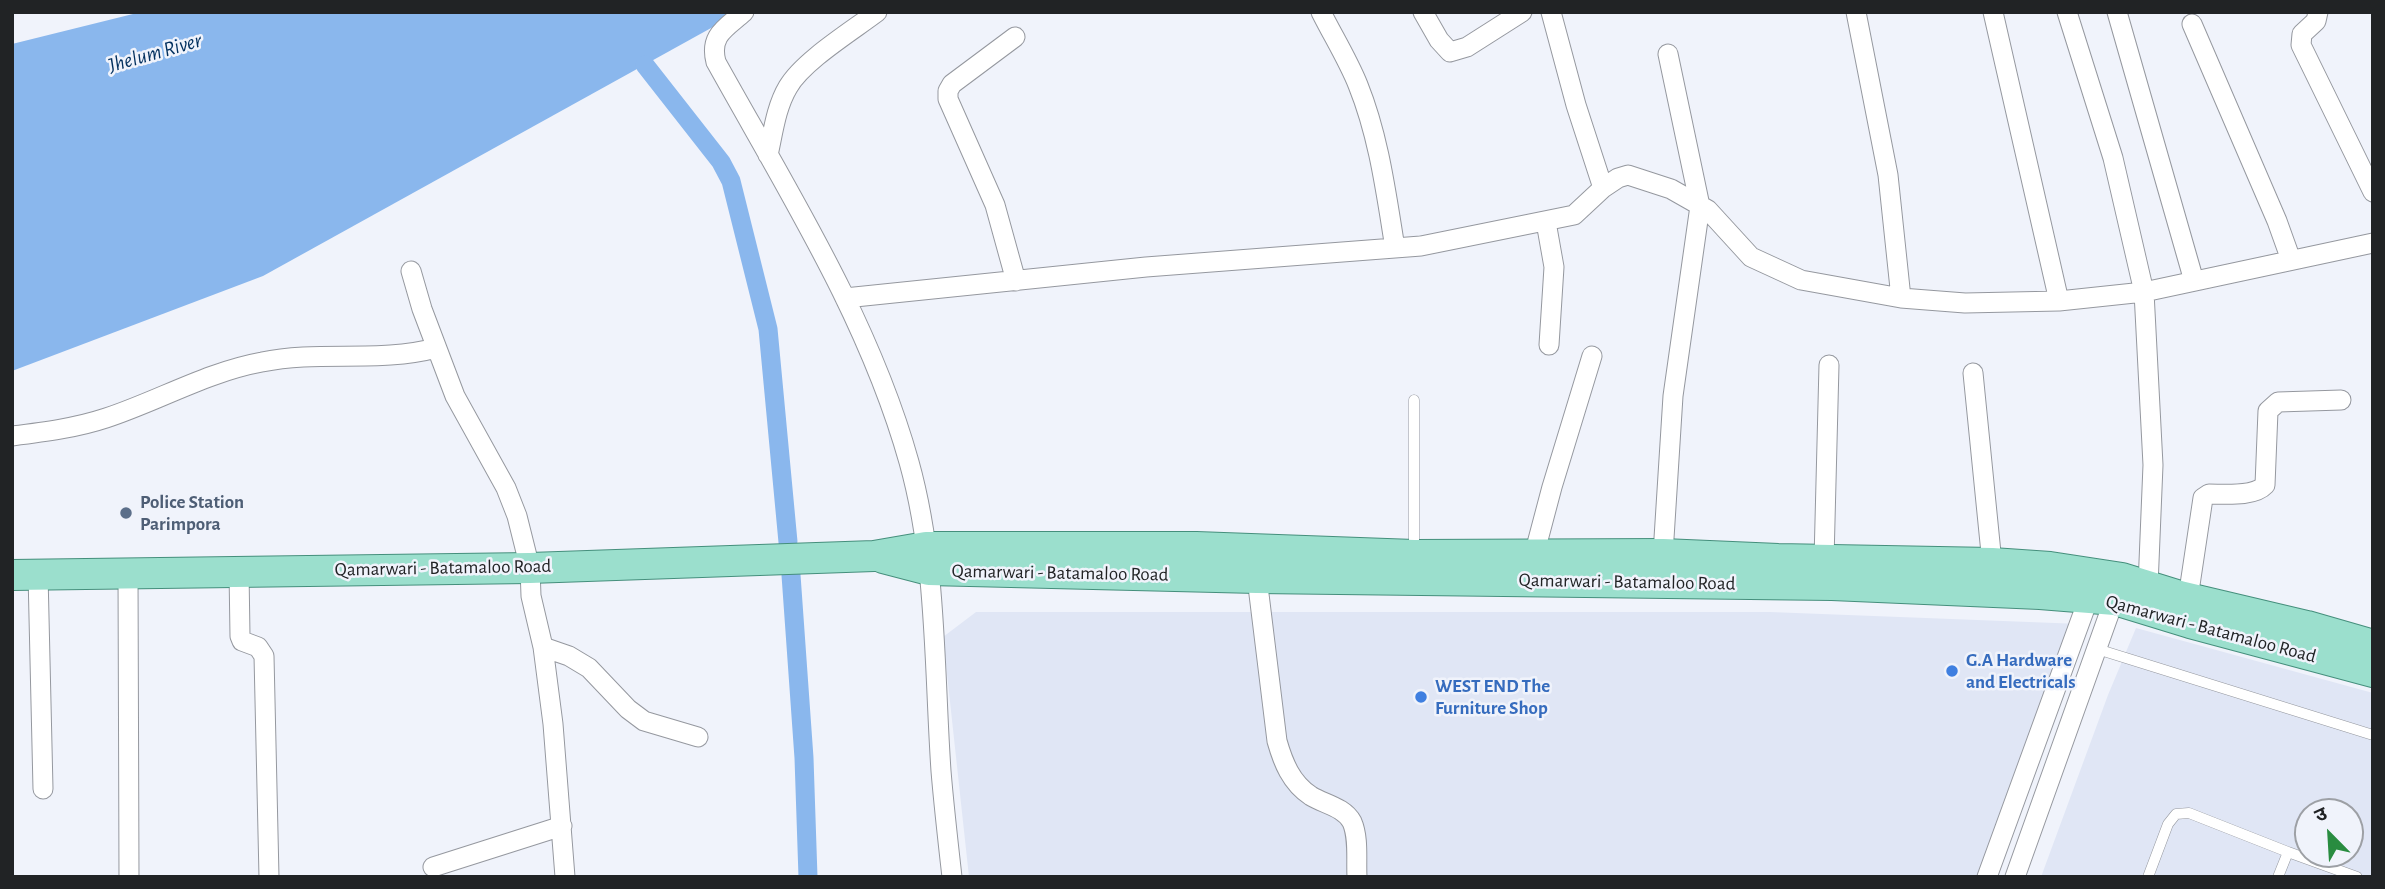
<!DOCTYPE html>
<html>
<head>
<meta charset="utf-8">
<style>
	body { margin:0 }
	#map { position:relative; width:2385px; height:889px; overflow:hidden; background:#f0f3fb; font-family:"Alegreya Sans","Noto Sans Devanagari",sans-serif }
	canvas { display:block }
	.frame { position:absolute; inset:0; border:14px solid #212325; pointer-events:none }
	.north { position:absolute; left:2294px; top:798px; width:70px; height:70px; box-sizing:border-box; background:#f0f3fb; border:2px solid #9da0a5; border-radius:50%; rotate:336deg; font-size:19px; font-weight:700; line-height:28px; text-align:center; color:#212325 }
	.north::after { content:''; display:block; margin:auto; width:24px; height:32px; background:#298c40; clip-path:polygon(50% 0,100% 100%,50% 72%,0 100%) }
</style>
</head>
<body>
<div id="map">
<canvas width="2385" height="889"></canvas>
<div class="frame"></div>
<div class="north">उ</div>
</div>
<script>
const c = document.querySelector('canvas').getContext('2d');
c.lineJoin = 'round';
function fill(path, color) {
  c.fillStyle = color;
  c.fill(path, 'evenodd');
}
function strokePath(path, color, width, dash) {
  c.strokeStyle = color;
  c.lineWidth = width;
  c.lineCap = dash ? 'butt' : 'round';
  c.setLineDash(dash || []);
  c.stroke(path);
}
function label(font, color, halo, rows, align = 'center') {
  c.font = font + ' "Alegreya Sans",sans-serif';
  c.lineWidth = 5;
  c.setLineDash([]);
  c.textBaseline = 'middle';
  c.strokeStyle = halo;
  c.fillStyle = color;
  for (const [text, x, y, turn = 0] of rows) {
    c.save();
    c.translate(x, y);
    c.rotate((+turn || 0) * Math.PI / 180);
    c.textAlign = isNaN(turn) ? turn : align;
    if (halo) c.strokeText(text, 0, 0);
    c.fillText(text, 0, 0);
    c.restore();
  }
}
fill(new Path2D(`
	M 976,612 L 1770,612 L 2081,624 L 1981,877 L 969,877 L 943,637 Z
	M 2136,628 L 2373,693 L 2373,877 L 2041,877 L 2108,695 ZM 2308,812 L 2350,812 L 2350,854 L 2308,854 Z`), '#e0e6f5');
fill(new Path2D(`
	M 141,12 L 740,12 L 263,276 L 12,371 L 12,44 Z`), '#8ab7ed');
strokePath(new Path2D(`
	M 645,65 L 721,162 L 731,181 L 768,329 L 788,542
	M 791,575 L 804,758 L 808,877`), '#8ab7ed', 19);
const service = new Path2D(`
	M 1414,400 L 1414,551
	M 2097,649 L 2373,735
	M 2148,877 L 2168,824 L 2176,814 L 2189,813 L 2288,852 L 2357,877
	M 2278,877 L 2288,852`);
const minor = new Path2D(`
	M 744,12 C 726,28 709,35 716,62 C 787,190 869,319 909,462 C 937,562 934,668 941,771 C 944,807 948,842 952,877
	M 1321,12 C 1333,36 1348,60 1358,85 C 1379,137 1386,193 1395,248
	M 1423,12 L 1439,40 L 1450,52 L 1467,47 L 1522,12
	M 1551,12 L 1576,105 L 1603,188
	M 1856,12 L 1888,175 L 1901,298
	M 1993,12 L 2059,301
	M 2067,12 L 2113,158 L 2144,292 L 2153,465 L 2148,586
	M 2117,12 L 2194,281
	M 2318,12 L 2316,21 L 2302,34 L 2301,45 L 2373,192
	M 2192,24 L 2277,221 L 2291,260
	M 1015,37 L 952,84 L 948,91 L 948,99 L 995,205 L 1016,281
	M 768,155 C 773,133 776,107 788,87 C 803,61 852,31 877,12
	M 1546,222 L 1554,267 L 1549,345
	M 411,271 L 422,309 L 455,396 L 506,488 L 517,516 L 530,568 L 531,596 L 543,647 L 553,724 L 565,877
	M 845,298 L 1146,267 L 1421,246 L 1574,215 L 1603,188 L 1618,178 L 1628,175 L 1671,189 L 1708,210 L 1751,257 L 1801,280 L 1901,298 L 1965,303 L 2059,301 L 2144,292 L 2373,243
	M 1973,373 L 1992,563
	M 12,436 C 44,432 76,428 106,418 C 158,401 207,372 262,362 C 320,350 379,363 436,348
	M 1663,554 L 1673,396 L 1700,206 L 1668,54
	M 1534,555 L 1552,487 L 1592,356
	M 1824,560 L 1829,365
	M 239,571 L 240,636 L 242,641 L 258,647 L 264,656 L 269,877
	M 128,572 L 129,877
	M 38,574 L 43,789
	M 1257,578 L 1277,741 C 1283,762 1291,783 1311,796 C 1324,804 1344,807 1352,822 C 1359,838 1356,860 1357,877
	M 2188,598 L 2203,498 L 2209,494 C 2225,494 2254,497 2265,485 L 2268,411 L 2278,402 L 2341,400
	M 543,647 L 569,656 L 589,668 L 628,709 L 644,721 L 698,737
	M 433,867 L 562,826
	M 1987,877 L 2092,589
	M 2015,877 L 2118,589`);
const primary = new Path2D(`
	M 883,558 L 929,570 L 1257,578 L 1832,585 L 2040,594 L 2115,600 L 2190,623 L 2373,672
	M 12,575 L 530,568 L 874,556 L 926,547 L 1196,547 L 1414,555 L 1663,554 L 1778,559 L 1992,563 L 2050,567 L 2122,578 L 2180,596 L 2307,626 L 2373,645`);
strokePath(service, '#95989f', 11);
strokePath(minor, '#95989f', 21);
strokePath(primary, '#458f7c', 32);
strokePath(service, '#fff', 10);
strokePath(minor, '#fff', 19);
strokePath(primary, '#9bdfcd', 30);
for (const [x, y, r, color] of [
	[126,513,7,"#5c6f8a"],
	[1952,671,7,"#3f7fe0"],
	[1421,697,7,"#3f7fe0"]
]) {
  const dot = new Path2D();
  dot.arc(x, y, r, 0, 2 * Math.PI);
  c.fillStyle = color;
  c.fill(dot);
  strokePath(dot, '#f0f3fb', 2.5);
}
label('bold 19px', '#4e5e75', '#f0f3fb', [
	["Police Station",140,502],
	["Parimpora",140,524]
], 'left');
label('19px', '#212325', '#f0f3fb', [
	["Qamarwari - Batamaloo Road",443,568,-1],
	["Qamarwari - Batamaloo Road",1060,573,1],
	["Qamarwari - Batamaloo Road",1627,582,1],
	["Qamarwari - Batamaloo Road",2211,629,15]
]);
label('bold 19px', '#366cbe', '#f0f3fb', [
	["G.A Hardware",1966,660],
	["and Electricals",1966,682],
	["WEST END The",1435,686],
	["Furniture Shop",1435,708]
], 'left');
label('italic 21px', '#002f5e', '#f0f3fb', [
	["Jhelum River",155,53,-16]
]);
</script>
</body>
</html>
